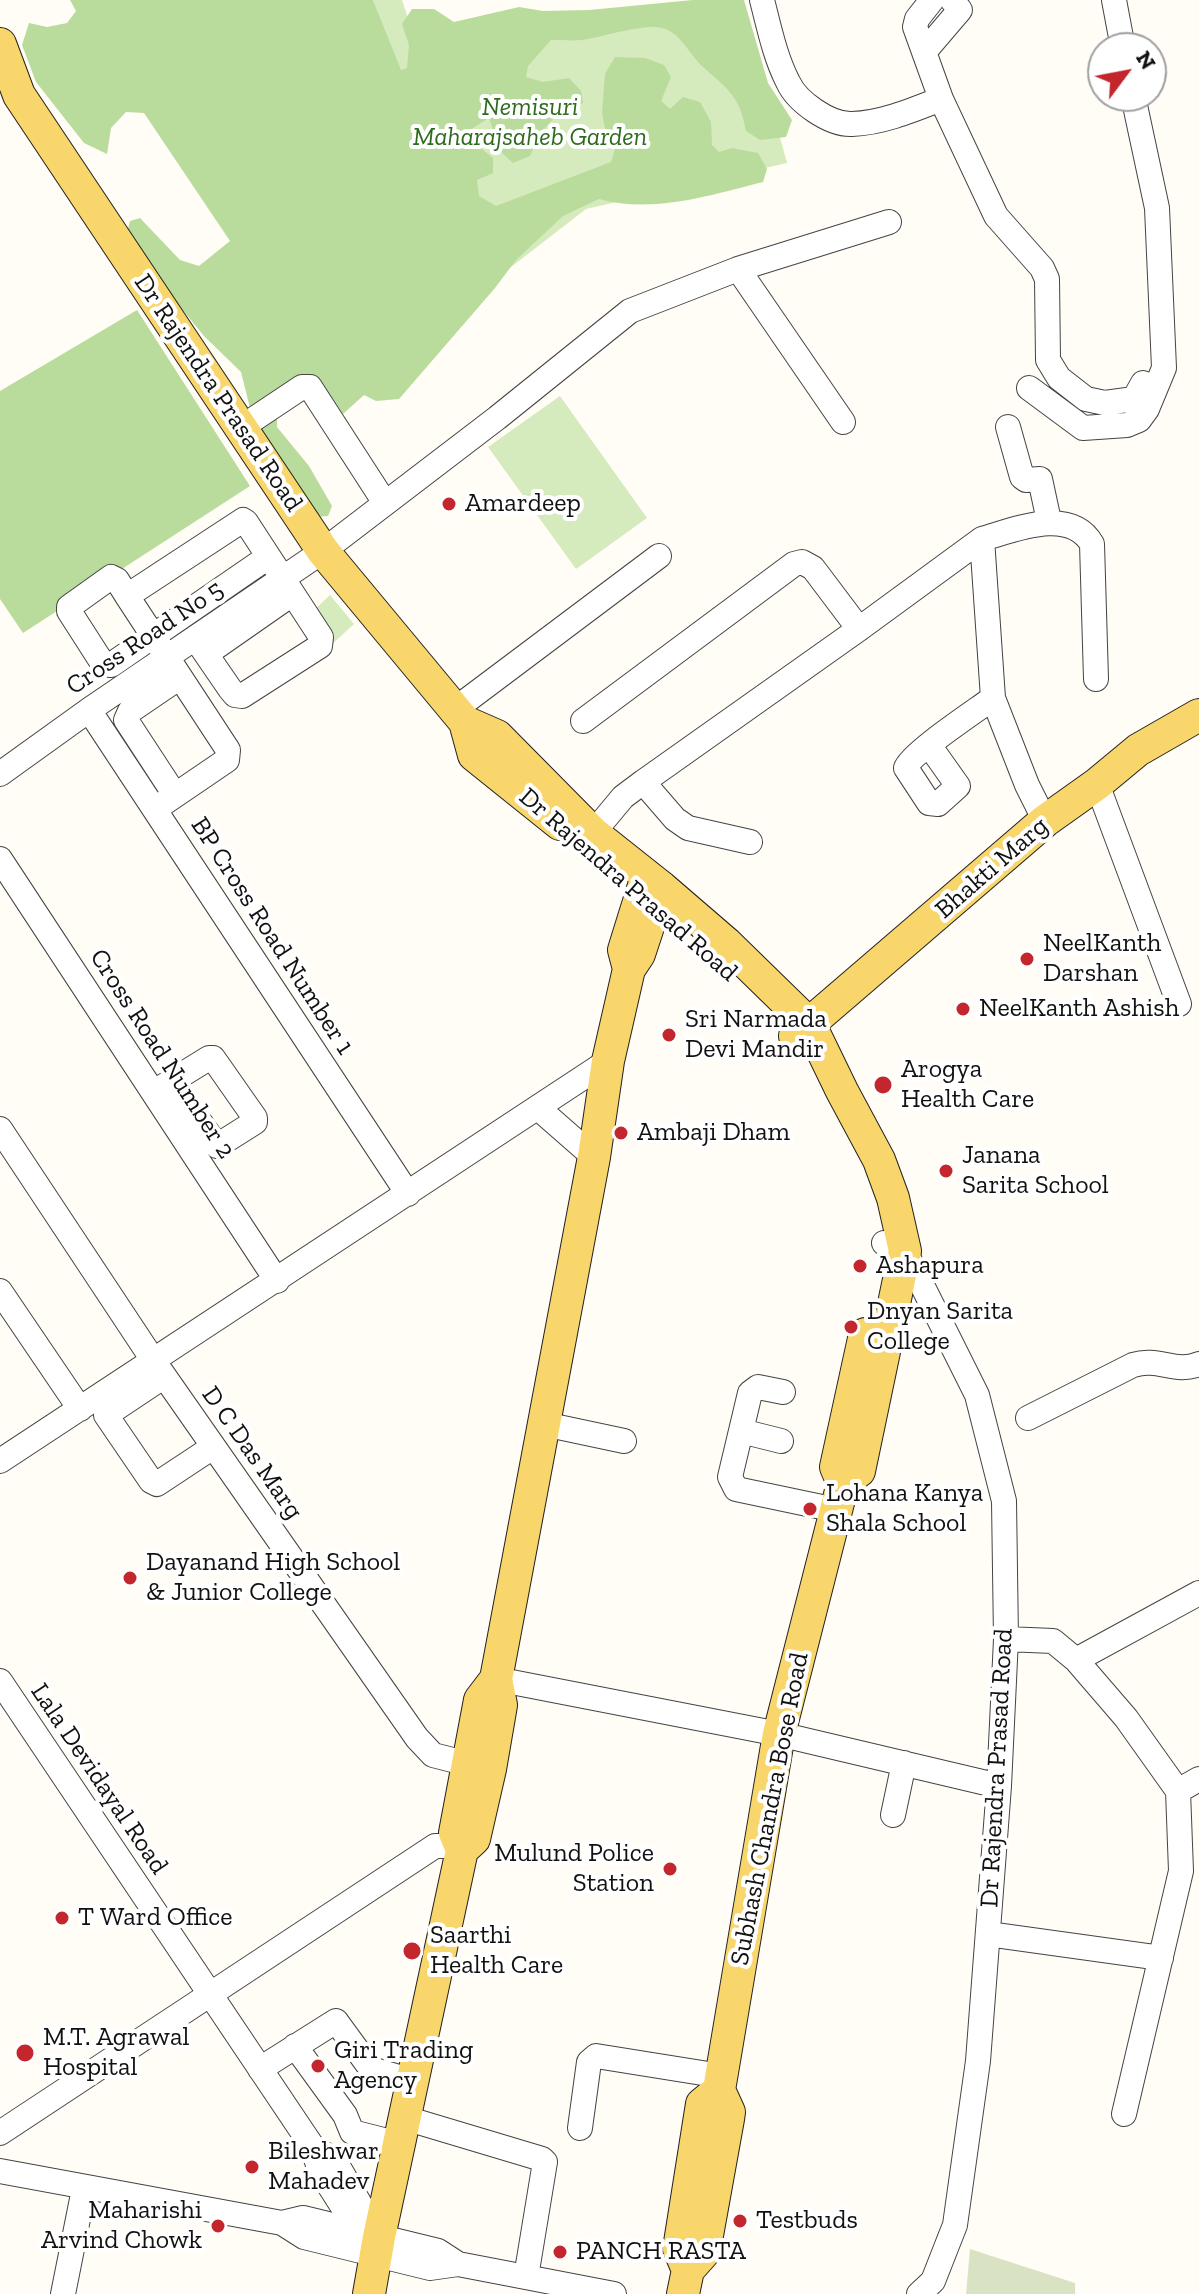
<!DOCTYPE html>
<html>
<head>
<meta charset="utf-8">
<style>
	body { margin:0 }
	#map { position:relative; width:1199px; height:2294px; overflow:hidden; background:#fffdf5; font-family:"Zilla Slab",serif }
	canvas { display:block }
	.north { position:absolute; left:1087px; top:32px; width:80px; height:80px; box-sizing:border-box; background:#fff; border:2px solid #a0a0a0; border-radius:50%; rotate:58deg; font-size:22px; font-weight:700; line-height:32px; text-align:center; color:#111 }
	.north::after { content:''; display:block; margin:auto; width:28px; height:36px; background:#c4262e; clip-path:polygon(50% 0,100% 100%,50% 72%,0 100%) }
</style>
</head>
<body>
<div id="map">
<canvas width="1199" height="2294"></canvas>
<div class="north">N</div>
</div>
<script>
const c = document.querySelector('canvas').getContext('2d');
c.lineJoin = 'round';
function fill(path, color) {
  c.fillStyle = color;
  c.fill(path, 'evenodd');
}
function strokePath(path, color, width, dash) {
  c.strokeStyle = color;
  c.lineWidth = width;
  c.lineCap = dash ? 'butt' : 'round';
  c.setLineDash(dash || []);
  c.stroke(path);
}
function label(font, color, halo, rows, align = 'center') {
  c.font = font + ' "Zilla Slab",serif';
  c.lineWidth = 8;
  c.setLineDash([]);
  c.textBaseline = 'middle';
  c.strokeStyle = halo;
  c.fillStyle = color;
  for (const [text, x, y, turn = 0] of rows) {
    c.save();
    c.translate(x, y);
    c.rotate((+turn || 0) * Math.PI / 180);
    c.textAlign = isNaN(turn) ? turn : align;
    if (halo) c.strokeText(text, 0, 0);
    c.fillText(text, 0, 0);
    c.restore();
  }
}
fill(new Path2D(`
	M 373,0 L 402,0 L 412,30 L 743,3 L 787,163 L 586,209 L 484,288 Z
	M 560,396 L 647,518 L 576,569 L 488,447 Z
	M 330,595 L 354,624 L 329,647 L 311,613 Z`), '#d5ebbd');
fill(new Path2D(`
	M 70,0 L 373,0 L 401,70 L 407,68 L 409,45 L 402,24 L 412,9 L 434,9 L 454,22 L 519,7 L 543,11 L 589,10 L 693,0 L 744,0 L 768,83 L 792,120 L 786,137 L 760,140 L 746,131 C 739,94 728,90 702,66 C 689,54 681,33 662,28 C 645,23 602,37 582,40 C 572,41 562,40 551,40 L 528,66 L 526,77 L 543,82 L 569,78 L 581,91 L 583,103 C 551,116 543,125 530,156 L 513,163 L 500,151 L 489,118 L 473,128 L 467,137 L 493,158 L 493,173 L 477,180 L 479,196 L 496,206 L 611,162 L 615,149 L 607,139 L 602,113 L 605,74 L 615,57 L 645,58 L 664,65 L 671,77 L 661,101 L 670,109 L 683,97 L 700,102 L 711,122 L 712,145 L 719,152 L 732,148 L 758,153 L 767,169 L 763,182 C 711,195 653,214 599,199 L 563,216 L 516,260 L 495,288 L 399,399 L 376,401 L 364,395 L 343,414 L 323,384 L 301,385 L 277,401 L 277,427 L 309,466 L 332,506 L 328,516 L 316,517 L 270,454 L 251,412 L 241,372 L 204,336 L 158,280 L 126,237 L 130,221 L 140,218 L 180,260 L 199,266 L 230,241 L 144,113 L 126,112 L 111,128 L 107,154 L 84,143 L 36,82 L 22,45 L 29,23 L 47,27 L 67,23 L 76,11 Z
	M 137,310 L 250,486 L 23,633 L 0,599 L 0,391 Z`), '#b9dc9c');
fill(new Path2D(`
	M 970,2249 L 1075,2283 L 1075,2294 L 966,2294 Z`), '#d9e3c4');
const minor = new Path2D(`
	M 762,0 C 769,27 775,57 788,82 C 797,102 830,125 852,124 C 882,123 913,110 941,99 L 996,216 L 1042,268 L 1047,279 L 1048,360 L 1059,378 L 1086,399 L 1105,403 L 1134,399 L 1143,383
	M 932,0 L 917,19 L 915,27 L 941,99
	M 1114,0 L 1123,48
	M 925,51 L 960,10 L 952,0
	M 738,269 L 889,222
	M 1029,388 L 1083,428 L 1127,425 L 1139,420 L 1147,409 L 1164,368 L 1157,208 L 1133,96
	M 242,427 L 302,387 L 310,387 L 385,503
	M 1008,427 L 1022,477 L 1026,480 L 1040,479 L 1049,521
	M 982,539 C 1014,530 1070,506 1092,544 L 1096,679
	M 127,596 L 228,750 L 227,760 L 155,809
	M 195,638 L 230,689 L 235,695 L 242,696 L 320,646 L 321,637 L 246,522 L 243,520 L 127,596 L 117,580 L 111,577 L 69,607 L 69,611 L 103,664 L 111,665 L 268,557
	M 206,654 L 292,594
	M 89,710 L 408,1194
	M 454,710 L 659,556
	M 583,721 L 794,564 L 802,562 L 813,568 L 859,629
	M 929,745 L 958,786 L 938,804 L 929,803 L 906,768 C 910,754 977,710 993,698
	M 0,774 L 89,710 L 323,551 L 497,418 L 630,311 L 738,269 L 843,422
	M 643,782 L 675,819 L 688,828 L 750,842
	M 1097,784 L 1179,1004
	M 175,795 L 126,720 L 130,711 L 180,677
	M 593,833 L 623,797 L 643,782 L 859,629 L 982,539 L 993,698 L 1027,785 L 1045,821
	M 0,859 L 277,1281
	M 154,1092 L 209,1058 L 213,1058 L 255,1118 L 255,1122 L 217,1146 L 171,1081
	M 538,1108 L 594,1157
	M 0,1129 L 153,1360 L 417,1738 L 433,1755 L 484,1768
	M 884,1243 L 905,1251 L 977,1395 L 1004,1501 L 1006,1639 L 999,1786 L 978,2061 L 955,2225 L 933,2281 L 919,2294
	M 0,1291 L 80,1409
	M 154,1383 L 106,1415 L 151,1481 L 157,1484 L 213,1447
	M 783,1392 L 758,1387 L 750,1393 L 730,1477 L 736,1489 L 836,1510
	M 1028,1418 L 1133,1365 C 1159,1357 1175,1374 1199,1364
	M 544,1424 L 624,1441
	M 741,1431 L 781,1441
	M 0,1461 L 608,1061
	M 1006,1639 L 1053,1641 L 1076,1660 L 1126,1718 L 1178,1791 L 1181,1871 L 1124,2114
	M 1076,1660 L 1199,1593
	M 496,1679 L 779,1734 L 999,1786
	M 0,1681 L 312,2146
	M 1178,1791 L 1199,1779
	M 893,1815 L 904,1763
	M 988,1934 L 1161,1958
	M 295,2046 L 345,2115 L 352,2132 L 399,2144
	M 260,2069 L 336,2021 L 371,2069 L 413,2081
	M 405,2118 L 542,2159 L 545,2162 L 526,2277
	M 580,2128 L 589,2062 L 596,2056 L 721,2076
	M 0,2133 L 435,1846 L 451,1846 L 462,1850
	M 0,2171 L 282,2223
	M 303,2218 L 438,2251 L 458,2264 L 430,2268 L 304,2237 L 282,2223 Z
	M 362,2237 L 320,2171 L 312,2146 L 335,2161 L 379,2237
	M 458,2264 L 614,2294
	M 63,2294 L 84,2189`);
const major = new Path2D(`
	M 0,44 L 19,95 L 323,551 L 465,722 L 474,755 L 560,824
	M 465,722 L 497,736 L 593,833 L 661,887 L 726,943 L 810,1025 L 842,1091 L 879,1160 L 893,1198 L 905,1251 L 859,1471 L 843,1483 L 779,1734 L 719,2090 L 729,2112 L 728,2119 L 704,2252 L 688,2270 L 683,2294
	M 647,876 L 624,950 L 629,969 L 639,954 L 661,887
	M 795,1036 L 1045,821 L 1097,784 L 1138,750 L 1199,715
	M 843,1483 L 836,1467 L 865,1334
	M 496,1679 L 594,1157 L 608,1061 L 629,969
	M 496,1679 L 501,1705 L 490,1769 L 474,1839 L 462,1850 L 455,1833 L 480,1700 Z
	M 688,2270 L 679,2249 L 702,2104 L 719,2090
	M 369,2294 L 379,2237 L 462,1850`);
strokePath(minor, '#444', 26);
strokePath(major, '#222', 34);
strokePath(minor, '#fff', 24);
strokePath(major, '#f9d66b', 32);
for (const [x, y, r, color] of [
	[449,504,8,"#c4262e"],
	[1027,959,8,"#c4262e"],
	[963,1009,8,"#c4262e"],
	[669,1035,8,"#c4262e"],
	[883,1085,10,"#c4262e"],
	[621,1133,8,"#c4262e"],
	[946,1171,8,"#c4262e"],
	[860,1266,8,"#c4262e"],
	[851,1327,8,"#c4262e"],
	[810,1509,8,"#c4262e"],
	[130,1578,8,"#c4262e"],
	[670,1869,8,"#c4262e"],
	[62,1918,8,"#c4262e"],
	[412,1951,10,"#c4262e"],
	[25,2053,10,"#c4262e"],
	[318,2066,8,"#c4262e"],
	[252,2167,8,"#c4262e"],
	[740,2221,8,"#c4262e"],
	[218,2226,8,"#c4262e"],
	[560,2252,8,"#c4262e"]
]) {
  const dot = new Path2D();
  dot.arc(x, y, r, 0, 2 * Math.PI);
  c.fillStyle = color;
  c.fill(dot);
  strokePath(dot, '#fff', 3);
}
label('italic 26px', '#2f6b1f', '#fff', [
	["Nemisuri",530,108],
	["Maharajsaheb Garden",530,138]
]);
label('26px', '#111', '#fff', [
	["Dr Rajendra Prasad Road",218,393,56],
	["Cross Road No 5",145,638,-34],
	["Bhakti Marg",992,868,-41],
	["Dr Rajendra Prasad Road",628,885,41],
	["BP Cross Road Number 1",272,936,57],
	["Cross Road Number 2",162,1054,57],
	["D C Das Marg",252,1453,55],
	["Dr Rajendra Prasad Road",997,1768,-87],
	["Lala Devidayal Road",99,1779,56],
	["Subhash Chandra Bose Road",770,1809,-79]
]);
label('26px', '#111', '#fff', [
	["Amardeep",465,504],
	["NeelKanth",1043,944],
	["Darshan",1043,974],
	["NeelKanth Ashish",979,1009],
	["Sri Narmada",685,1020],
	["Devi Mandir",685,1050],
	["Arogya",901,1070],
	["Health Care",901,1100],
	["Ambaji Dham",637,1133],
	["Janana",962,1156],
	["Sarita School",962,1186],
	["Ashapura",876,1266],
	["Dnyan Sarita",867,1312],
	["College",867,1342],
	["Lohana Kanya",826,1494],
	["Shala School",826,1524],
	["Dayanand High School",146,1563],
	["& Junior College",146,1593],
	["Mulund Police",654,1854,"right"],
	["Station",654,1884,"right"],
	["T Ward Office",78,1918],
	["Saarthi",430,1936],
	["Health Care",430,1966],
	["M.T. Agrawal",43,2038],
	["Hospital",43,2068],
	["Giri Trading",334,2051],
	["Agency",334,2081],
	["Bileshwar",268,2152],
	["Mahadev",268,2182],
	["Maharishi",202,2211,"right"],
	["Arvind Chowk",202,2241,"right"],
	["Testbuds",756,2221],
	["PANCH RASTA",576,2252]
], 'left');
</script>
</body>
</html>
